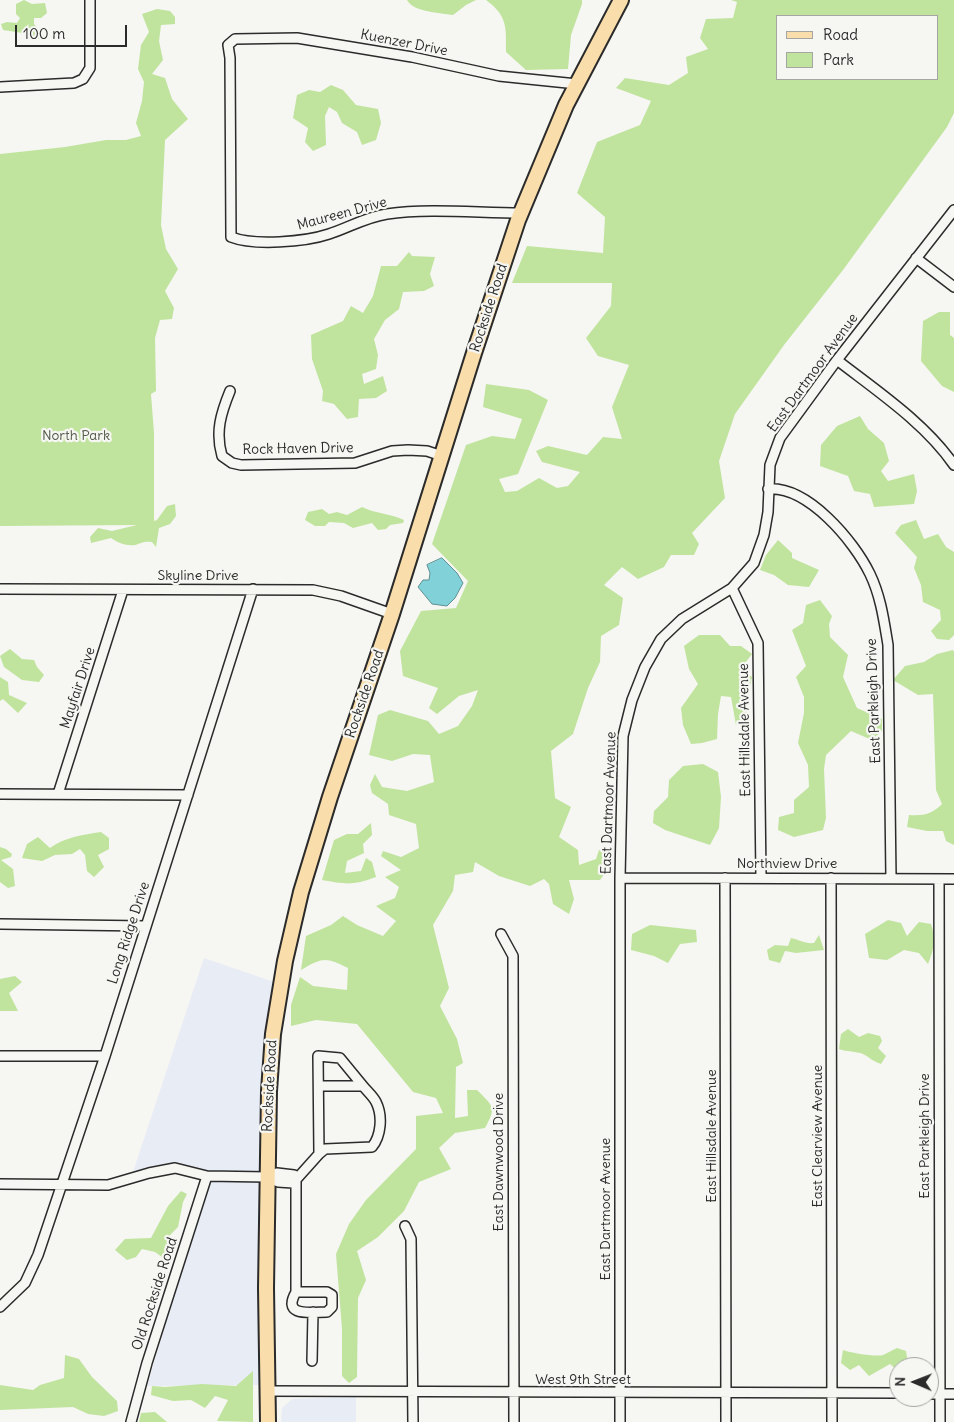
<!DOCTYPE html>
<html>
<head>
<meta charset="utf-8">
<style>
	body { margin:0 }
	#map { position:relative; width:954px; height:1422px; overflow:hidden; background:#f6f6f2; font-family:Delius,sans-serif }
	canvas { display:block }
	.legend { position:absolute; left:776px; top:15px; width:162px; height:65px; box-sizing:border-box; background:#f6f6f2; border:1px solid #a5a5a2; margin:0; padding:6px 9px; list-style:none; font-size:15px; color:#2b2b2b }
	.legend li { display:flex; align-items:center; gap:10px; height:25px }
	.legend b { width:25px; border:1px solid #a5a5a2 }
	.north { position:absolute; left:889px; top:1357px; width:50px; height:50px; box-sizing:border-box; background:#f6f6f2; border:1px solid #a5a5a2; border-radius:50%; rotate:271deg; font-size:14px; font-weight:700; line-height:20px; text-align:center; color:#2b2b2b }
	.north::after { content:''; display:block; margin:auto; width:18px; height:22px; background:#2b2b2b; clip-path:polygon(50% 0,100% 100%,50% 72%,0 100%) }
	.scale { position:absolute; left:15px; top:25px; width:112px; height:22px; box-sizing:border-box; border:2px solid #2b2b2b; border-top:0; padding-left:6px; font-size:15px; line-height:18px; white-space:nowrap; color:#2b2b2b; -webkit-text-stroke:4px #f6f6f2; paint-order:stroke }
</style>
</head>
<body>
<div id="map">
<canvas width="954" height="1422"></canvas>
<ul class="legend">
<li><b style="height:6px;background:#f9ddab"></b>Road</li>
<li><b style="height:14px;background:#c0e49e"></b>Park</li>
</ul>
<div class="north">N</div>
<div class="scale">100 m</div>
</div>
<script>
const c = document.querySelector('canvas').getContext('2d');
c.lineJoin = 'round';
function fill(path, color) {
  c.fillStyle = color;
  c.fill(path, 'evenodd');
}
function strokePath(path, color, width, dash) {
  c.strokeStyle = color;
  c.lineWidth = width;
  c.lineCap = dash ? 'butt' : 'round';
  c.setLineDash(dash || []);
  c.stroke(path);
}
function label(font, color, halo, rows, align = 'center') {
  c.font = font + ' Delius,sans-serif';
  c.lineWidth = 4.5;
  c.setLineDash([]);
  c.textBaseline = 'middle';
  c.strokeStyle = halo;
  c.fillStyle = color;
  for (const [text, x, y, turn = 0] of rows) {
    c.save();
    c.translate(x, y);
    c.rotate((+turn || 0) * Math.PI / 180);
    c.textAlign = isNaN(turn) ? turn : align;
    if (halo) c.strokeText(text, 0, 0);
    c.fillText(text, 0, 0);
    c.restore();
  }
}
fill(new Path2D(`
	M 204,958 L 277,983 L 261,1385 L 147,1386 L 211,1173 L 175,1164 L 133,1172 Z
	M 356,1397 L 356,1422 L 281,1422 L 282,1408 L 292,1399 Z`), '#e8ecf5');
fill(new Path2D(`
	M 24,0 L 32,4 L 45,3 L 47,13 L 41,18 L 34,18 L 34,24 L 45,37 L 38,39 L 29,34 L 3,30 L 1,24 L 7,22 L 17,23 L 20,18 L 16,14 L 16,4 Z
	M 407,0 L 476,0 L 466,5 L 453,15 C 441,13 413,12 407,0 Z
	M 486,0 L 582,0 L 582,4 L 571,35 L 568,69 L 526,70 L 506,52 C 506,28 508,16 486,0 Z
	M 731,0 L 954,0 L 954,113 L 947,127 L 843,270 L 784,345 L 735,414 L 719,461 L 725,498 L 692,533 L 699,544 L 694,555 L 671,555 L 664,567 L 638,579 L 622,567 L 604,585 L 623,598 L 619,625 L 601,636 L 600,662 L 588,688 L 573,734 L 551,751 L 555,798 L 571,807 L 559,837 L 578,850 L 579,865 L 596,859 L 599,850 L 606,852 L 611,865 L 600,880 L 569,880 L 574,899 L 569,914 L 553,904 L 549,884 L 544,879 L 530,886 L 499,876 L 475,862 L 473,872 L 455,875 L 453,891 L 433,925 L 449,988 L 440,1006 L 457,1039 L 463,1063 L 456,1067 L 455,1118 L 468,1116 L 467,1090 L 477,1090 C 493,1106 497,1107 485,1128 L 455,1133 L 439,1148 L 451,1169 L 419,1182 L 404,1211 L 378,1237 L 357,1251 L 366,1280 L 358,1298 L 357,1377 L 349,1383 L 342,1376 L 342,1329 L 336,1254 L 349,1224 L 366,1200 L 416,1149 L 416,1116 L 443,1113 L 436,1098 L 413,1092 L 357,1024 L 316,1020 L 291,1026 L 291,1005 L 300,977 L 313,986 L 347,990 L 348,968 C 326,957 323,957 301,970 L 306,936 L 331,925 L 343,916 L 357,925 L 383,936 L 396,921 L 376,906 L 395,898 L 399,887 L 385,877 L 401,870 L 381,856 L 383,851 L 401,857 L 419,848 L 416,824 L 389,815 L 388,804 L 372,793 L 370,785 L 375,774 L 382,787 L 407,791 L 434,782 L 430,755 L 413,754 L 392,761 L 369,755 L 378,715 L 390,710 L 428,721 L 439,734 L 458,726 L 472,706 L 478,690 L 459,696 L 437,714 L 429,708 L 438,688 L 403,676 L 400,651 L 421,611 L 456,608 L 468,581 L 432,544 L 466,445 L 492,436 L 515,439 L 522,419 L 483,407 L 486,384 L 529,390 L 548,400 L 518,474 L 499,479 L 505,492 L 517,491 L 539,478 L 557,488 L 568,486 L 580,472 L 542,462 L 536,451 L 548,446 L 587,455 L 603,437 L 622,439 L 612,407 L 629,365 L 598,356 L 586,338 L 611,306 L 612,283 L 512,283 L 527,246 L 603,253 L 605,217 L 577,193 L 597,142 L 640,125 L 651,101 L 616,88 L 625,78 L 669,85 L 688,73 L 686,57 L 708,49 L 700,38 L 706,19 L 733,18 L 737,2 ZM 778,16 L 938,16 L 938,79 L 778,79 Z
	M 157,9 L 170,11 L 175,17 L 175,24 L 161,25 L 159,41 L 163,60 L 152,74 L 165,78 L 172,99 L 188,119 L 165,140 L 161,225 L 166,249 L 178,269 L 165,291 L 174,308 L 172,319 L 160,320 L 155,338 L 156,391 L 151,394 L 154,433 L 154,521 L 157,520 L 167,506 L 175,504 L 176,516 L 170,524 L 159,528 L 156,547 L 152,542 C 144,541 142,543 135,545 C 126,546 118,543 111,538 L 91,543 L 90,537 L 98,528 L 112,531 L 137,525 L 0,526 L 0,154 L 65,147 L 106,140 L 126,140 L 141,136 L 136,123 L 142,101 L 144,82 L 138,69 L 141,45 L 149,32 L 142,14 Z
	M 331,85 L 343,90 L 356,105 L 378,109 L 381,123 L 376,140 L 362,145 L 357,132 L 342,123 L 337,112 L 329,107 L 325,116 L 326,145 L 313,151 L 305,142 L 308,128 L 293,118 L 297,95 L 309,90 L 320,92 Z
	M 409,252 L 412,256 L 435,257 L 430,274 L 434,286 L 424,291 L 403,292 L 399,309 L 385,320 L 374,339 L 378,355 L 376,369 L 362,374 L 364,384 L 383,376 L 387,391 L 376,398 L 359,399 L 358,417 L 347,419 L 334,404 L 322,401 L 323,391 L 312,359 L 311,335 L 343,321 L 351,306 L 363,313 L 373,296 L 381,266 L 397,266 Z
	M 939,312 L 950,312 L 950,335 L 954,338 L 954,392 L 942,386 L 921,361 L 923,321 Z
	M 860,416 L 868,429 L 884,443 L 889,461 L 881,471 L 888,481 L 914,474 L 917,491 L 914,504 L 874,507 L 870,494 L 854,491 L 848,476 L 820,466 L 821,445 L 837,426 Z
	M 362,507 C 376,514 389,513 404,520 L 403,523 L 390,525 L 386,529 L 378,530 L 372,523 L 353,528 L 344,523 L 329,522 L 325,526 L 315,526 L 305,520 L 308,512 L 322,509 L 329,514 L 337,512 L 347,515 Z
	M 916,520 L 924,539 L 938,534 L 946,547 L 954,552 L 954,635 L 949,640 L 937,639 L 931,631 L 941,620 L 940,610 L 923,602 L 921,585 L 914,568 L 917,557 L 895,533 L 901,525 Z
	M 778,540 L 792,553 L 792,558 L 819,570 L 809,587 L 788,585 L 774,575 L 760,570 L 766,555 Z
	M 820,600 L 832,616 L 829,624 L 830,637 L 848,655 L 843,677 L 857,708 L 882,719 L 882,731 L 872,740 L 851,731 L 826,755 L 824,769 L 826,818 L 823,830 L 794,837 L 778,830 L 779,817 L 794,813 L 794,800 L 809,787 L 808,765 L 798,743 L 804,713 L 804,697 L 796,677 L 806,666 L 792,630 L 803,623 L 806,605 Z
	M 699,635 L 720,635 L 730,646 L 741,646 L 752,654 L 742,667 L 752,677 L 747,699 L 747,721 L 736,725 L 731,697 L 721,696 L 718,714 L 717,739 L 702,743 L 691,744 L 683,725 L 681,708 L 698,684 L 689,669 L 684,646 Z
	M 10,649 L 22,659 L 34,660 L 37,667 L 44,675 L 39,682 L 22,680 L 4,667 L 0,656 Z
	M 953,650 L 954,652 L 954,845 L 946,841 L 943,831 L 927,831 L 907,827 L 909,815 C 924,816 932,814 942,804 L 936,790 L 933,694 L 918,695 L 893,680 L 905,666 L 924,662 L 937,654 Z
	M 0,677 L 8,682 L 9,695 L 27,703 L 18,713 L 3,699 L 0,701 Z
	M 703,764 L 718,772 L 721,797 L 719,828 L 710,845 L 665,830 L 653,823 L 654,811 L 668,797 L 669,780 L 683,766 Z
	M 371,823 L 372,835 L 363,844 L 364,853 L 347,861 L 345,873 L 361,871 L 366,858 L 372,862 L 376,877 C 352,886 346,884 322,880 L 334,840 L 347,834 L 358,834 Z
	M 101,832 L 109,838 L 109,849 L 98,855 L 104,867 L 94,877 L 87,871 L 85,855 L 80,849 L 72,854 L 55,855 L 42,861 L 22,858 L 27,844 L 38,837 L 50,848 C 65,837 82,835 101,832 Z
	M 0,847 L 6,849 L 12,854 L 11,857 L 1,860 L 13,869 L 15,886 L 8,888 L 0,882 Z
	M 888,920 L 901,923 L 907,936 L 919,922 L 931,924 C 936,938 934,950 928,964 L 919,953 L 904,950 L 887,960 L 869,958 L 865,934 Z
	M 650,925 L 696,930 L 697,942 L 680,944 L 668,963 L 654,956 L 631,950 L 632,934 Z
	M 819,935 L 824,950 L 796,953 L 785,951 L 780,963 L 769,960 L 767,950 L 775,945 L 788,946 L 791,938 C 800,940 805,944 814,943 Z
	M 15,976 L 22,982 L 9,993 L 18,1011 L 0,1011 L 0,979 Z
	M 848,1029 L 859,1037 L 868,1033 L 880,1036 L 882,1041 L 878,1048 L 886,1056 L 881,1064 C 874,1062 869,1057 863,1054 C 856,1051 847,1052 839,1049 L 841,1034 Z
	M 181,1191 L 187,1194 L 183,1202 L 178,1227 L 167,1238 L 173,1248 L 166,1260 L 155,1252 L 142,1249 L 136,1257 L 127,1260 L 115,1250 L 125,1239 L 151,1238 L 168,1206 Z
	M 897,1348 L 906,1351 L 908,1364 L 905,1367 L 899,1367 L 899,1372 L 890,1364 L 869,1376 L 859,1365 L 850,1370 L 841,1363 L 843,1350 C 851,1353 876,1357 883,1355 C 888,1353 892,1350 897,1348 Z
	M 65,1355 L 79,1359 L 92,1377 L 117,1401 L 118,1411 L 104,1416 L 88,1414 L 73,1407 L 0,1410 L 0,1385 L 33,1390 L 40,1385 L 64,1378 Z
	M 253,1371 L 253,1422 L 217,1421 L 228,1400 L 215,1396 L 205,1408 L 191,1400 L 173,1401 L 151,1395 L 152,1386 L 165,1387 L 202,1384 L 236,1386 Z
	M 155,1412 L 167,1422 L 139,1422 L 141,1413 Z`), '#c0e49e');
const water = new Path2D(`
	M 442,558 L 457,573 L 463,583 L 455,598 L 447,606 L 432,604 L 418,587 L 423,580 L 429,580 L 430,573 L 427,565 Z`);
fill(water, '#80d1d8');
strokePath(water, '#5e8f93', 1);
const street = new Path2D(`
	M 0,87 L 74,83 L 83,79 L 90,68 L 90,0
	M 521,213 C 477,213 429,208 387,214 C 366,217 348,228 329,234 C 305,242 254,246 231,237 L 230,58 L 228,45 L 235,39 L 297,38 L 412,57 L 499,76 L 577,84
	M 916,258 L 954,287
	M 837,360 C 877,391 925,423 954,465
	M 230,391 C 221,413 215,432 222,456 L 232,463 L 241,465 L 355,463 L 392,451 L 408,450 L 427,451 L 442,456
	M 768,489 C 808,486 854,541 870,574 C 881,597 884,621 888,645 L 891,878
	M 732,588 L 758,643 L 761,877
	M 0,589 L 313,590 L 341,596 L 392,614
	M 0,794 L 188,795
	M 58,794 L 123,590
	M 620,878 L 954,879
	M 725,878 L 726,1422
	M 831,878 L 832,1422
	M 939,879 L 940,1422
	M 0,924 L 146,926
	M 501,934 L 513,956 L 514,1422
	M 0,1056 L 105,1056
	M 319,1154 L 318,1056 L 340,1058 L 363,1086
	M 267,1177 L 278,1182 L 293,1183 L 319,1154 L 325,1149 L 372,1147 C 381,1136 383,1116 376,1102 C 373,1096 367,1091 363,1086 L 319,1086
	M 0,1184 L 108,1185 L 149,1173 L 175,1168 L 207,1176 L 267,1177 L 277,1173 L 294,1175 L 296,1180
	M 405,1226 L 411,1239 L 413,1422
	M 296,1292 L 296,1180
	M 296,1292 L 327,1292 L 332,1295 L 332,1307 L 327,1312 C 312,1312 281,1318 296,1292 Z
	M 0,1307 L 25,1283 L 38,1255 L 105,1056 L 253,589
	M 312,1361 L 313,1312
	M 267,1391 L 899,1393
	M 929,1394 L 954,1394
	M 131,1422 L 147,1363 L 207,1176
	M 620,1422 L 620,878 L 623,736 L 632,700 L 645,667 L 661,639 L 682,619 L 732,588 L 754,563 L 764,535 L 768,512 L 770,465 L 780,438 L 837,360 L 954,210`);
const primary = new Path2D(`
	M 268,1422 L 266,1288 L 269,1091 L 273,1034 L 285,961 L 301,892 L 330,797 L 392,614 L 474,353 L 518,220 L 566,105 L 621,0`);
strokePath(street, '#2b2b2b', 12);
strokePath(primary, '#2b2b2b', 18);
strokePath(street, '#f6f6f2', 9);
strokePath(primary, '#f9ddab', 14);
label('14px', '#2b2b2b', '#f6f6f2', [
	["Kuenzer Drive",404,43,11],
	["Maureen Drive",342,214,-15],
	["Rockside Road",489,308,-72],
	["East Dartmoor Avenue",813,373,-54],
	["Rock Haven Drive",298,449,-1],
	["Skyline Drive",198,576],
	["Mayfair Drive",78,688,-72],
	["Rockside Road",365,694,-71],
	["East Parkleigh Drive",874,701,-92],
	["East Hillsdale Avenue",745,730,-91],
	["East Dartmoor Avenue",609,803,-88],
	["Northview Drive",787,864],
	["Long Ridge Drive",129,933,-72],
	["Rockside Road",270,1086,-87],
	["East Hillsdale Avenue",712,1136,-90],
	["East Clearview Avenue",818,1136,-90],
	["East Parkleigh Drive",925,1136,-90],
	["East Dawnwood Drive",499,1162,-90],
	["East Dartmoor Avenue",606,1209,-90],
	["Old Rockside Road",155,1294,-72],
	["West 9th Street",583,1380]
]);
label('14px', '#505948', '#f6f6f2', [
	["North Park",76,436]
]);
</script>
</body>
</html>
